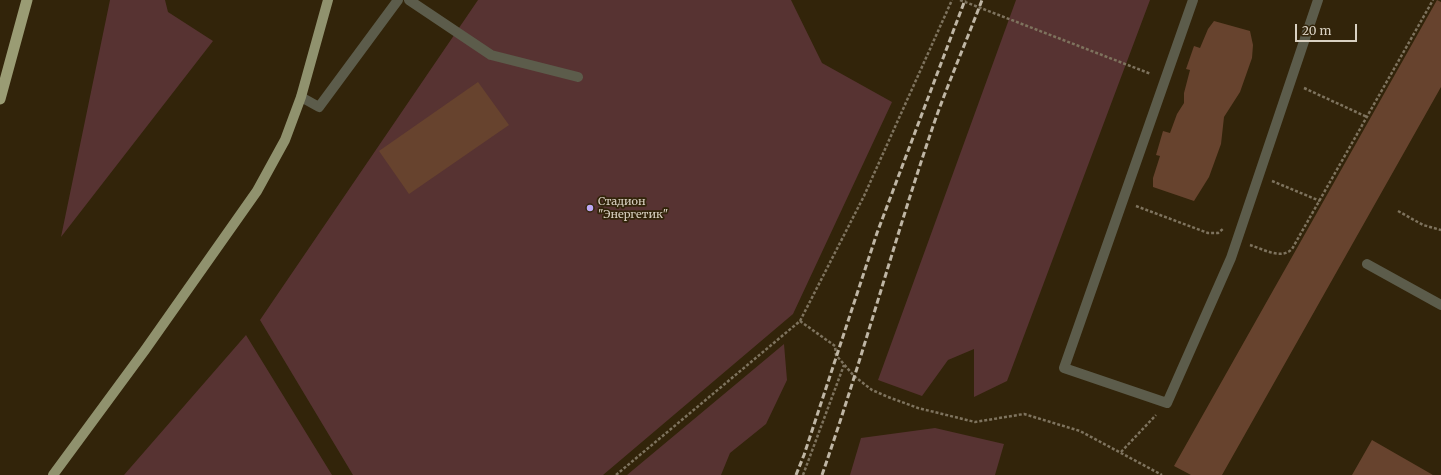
<!DOCTYPE html>
<html>
<head>
<meta charset="utf-8">
<style>
	body { margin:0 }
	#map { position:relative; width:1441px; height:475px; overflow:hidden; background:#32240a; font-family:Merriweather,serif }
	canvas { display:block }
	.scale { position:absolute; left:1295px; top:24px; width:62px; height:18px; box-sizing:border-box; border:2px solid #d9d1c2; border-top:0; padding-left:5px; font-size:12px; line-height:14px; white-space:nowrap; color:#d9d1c2; -webkit-text-stroke:3px #32240a; paint-order:stroke }
</style>
</head>
<body>
<div id="map">
<canvas width="1441" height="475"></canvas>
<div class="scale">20 m</div>
</div>
<script>
const c = document.querySelector('canvas').getContext('2d');
c.lineJoin = 'round';
function fill(path, color) {
  c.fillStyle = color;
  c.fill(path, 'evenodd');
}
function strokePath(path, color, width, dash) {
  c.strokeStyle = color;
  c.lineWidth = width;
  c.lineCap = dash ? 'butt' : 'round';
  c.setLineDash(dash || []);
  c.stroke(path);
}
function label(font, color, halo, rows, align = 'center') {
  c.font = font + ' Merriweather,serif';
  c.lineWidth = 3.5;
  c.setLineDash([]);
  c.textBaseline = 'middle';
  c.strokeStyle = halo;
  c.fillStyle = color;
  for (const [text, x, y, turn = 0] of rows) {
    c.save();
    c.translate(x, y);
    c.rotate((+turn || 0) * Math.PI / 180);
    c.textAlign = isNaN(turn) ? turn : align;
    if (halo) c.strokeText(text, 0, 0);
    c.fillText(text, 0, 0);
    c.restore();
  }
}
fill(new Path2D(`
	M 110,0 L 165,0 L 168,12 L 213,41 L 61,237 Z
	M 478,0 L 791,0 L 822,63 L 892,102 L 793,314 L 603,475 L 353,475 L 260,320 Z
	M 1016,0 L 1150,0 L 1007,381 L 974,397 L 974,349 L 948,360 L 922,396 L 878,380 Z
	M 246,335 L 332,475 L 124,475 Z
	M 784,344 L 787,380 L 766,424 L 730,453 L 721,475 L 627,475 Z
	M 935,428 L 1004,444 L 995,475 L 850,475 L 861,438 Z`), '#573332');
fill(new Path2D(`
	M 1437,0 L 1441,2 L 1441,87 L 1222,475 L 1191,475 L 1174,466 Z
	M 1214,21 L 1250,31 L 1253,45 L 1252,58 L 1240,92 L 1224,117 L 1221,144 L 1209,177 L 1194,201 L 1153,187 L 1153,178 L 1160,156 L 1156,155 L 1163,131 L 1170,133 L 1177,114 L 1184,103 L 1184,93 L 1190,70 L 1186,69 L 1194,46 L 1200,48 L 1208,29 Z
	M 478,82 L 509,125 L 409,194 L 379,151 Z
	M 1372,440 L 1433,475 L 1352,475 Z`), '#67432e');
strokePath(new Path2D(`
	M 960,0 L 1151,74
	M 1304,88 L 1367,117
	M 1272,181 L 1320,201
	M 1136,206 L 1208,233 L 1218,233 L 1224,228
	M 1398,211 L 1423,225 L 1441,230
	M 1250,245 C 1263,249 1281,260 1292,249 L 1433,0
	M 800,321 L 835,346 L 836,355 L 854,376 L 872,390 L 888,397 L 918,408 L 975,422 L 1024,414 L 1080,431 L 1162,475
	M 1121,452 L 1156,415
	M 616,475 L 800,321 L 864,196 L 952,0
	M 803,475 L 844,365`), '#7e735e', 2.5, [3, 2]);
strokePath(new Path2D(`
	M 409,0 L 491,55 L 578,77
	M 1193,0 L 1064,368 L 1167,403 L 1231,258 L 1318,0
	M 1367,264 L 1441,305`), '#5c5c4b', 10);
strokePath(new Path2D(`
	M 301,97 L 319,107 L 398,0`), '#5c5c4b', 10);
strokePath(new Path2D(`
	M 53,475 L 145,350 L 257,191 L 285,140 L 301,97 L 328,0`), '#90926e', 10);
strokePath(new Path2D(`
	M 0,99 L 27,0`), '#9a9c74', 11);
strokePath(new Path2D(`
	M 796,475 L 804,455 L 877,233 L 965,0
	M 822,475 C 861,363 892,248 930,135 C 945,90 965,45 982,0`), '#bfb6a5', 3, [6, 3]);
for (const [x, y, r, color] of [
	[590,208,4,"#bda9f5"]
]) {
  const dot = new Path2D();
  dot.arc(x, y, r, 0, 2 * Math.PI);
  c.fillStyle = color;
  c.fill(dot);
  strokePath(dot, '#32240a', 1.5);
}
label('11px', '#d9d1c2', '#32240a', [
	["Стадион",598,202],
	["\"Энергетик\"",598,215]
], 'left');
</script>
</body>
</html>
